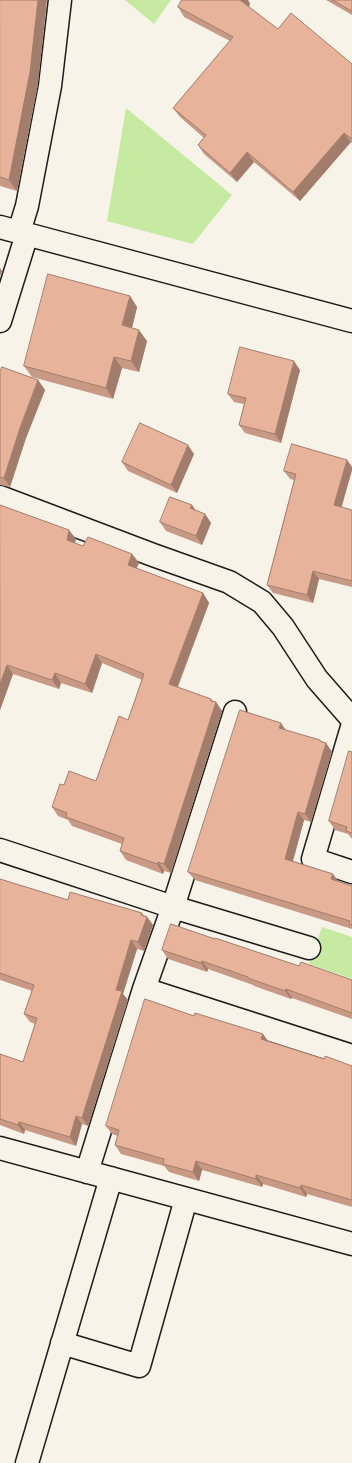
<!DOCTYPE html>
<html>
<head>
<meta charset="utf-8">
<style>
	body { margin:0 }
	canvas { display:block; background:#f7f3e8 }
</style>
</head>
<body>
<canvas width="352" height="1463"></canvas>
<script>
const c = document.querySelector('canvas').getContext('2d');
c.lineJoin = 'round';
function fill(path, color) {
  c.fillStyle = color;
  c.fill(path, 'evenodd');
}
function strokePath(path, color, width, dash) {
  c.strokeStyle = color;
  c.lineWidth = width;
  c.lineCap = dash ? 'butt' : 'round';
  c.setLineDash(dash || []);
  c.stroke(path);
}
fill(new Path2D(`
	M 125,0 L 171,0 L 154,24 Z
	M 126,108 L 232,195 L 193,244 L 107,221 Z
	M 322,927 L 352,937 L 352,979 L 309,964 Z`), '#c7eaa3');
const minor = new Path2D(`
	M 0,227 L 352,321
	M 19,232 L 27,206 L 50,86 L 60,0
	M 0,321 L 27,234
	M 0,497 L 153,555 L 229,582 L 262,602 L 283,627 L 317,679 L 352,719
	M 352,727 L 313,859 L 352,872
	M 0,850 L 173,907 L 309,948
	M 144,989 L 352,1056
	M 0,1148 L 352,1244
	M 87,1172 L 144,989 L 173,907 L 235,712
	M 62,1343 L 139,1366 L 186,1199
	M 27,1463 L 111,1178`);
strokePath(minor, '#1c1c1c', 25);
strokePath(minor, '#f7f3e8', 22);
fill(new Path2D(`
	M 0,0 L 38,84 L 17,191 L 0,186 Z
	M 182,0 L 248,0 L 250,4 L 248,7 L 278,29 L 352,64 L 352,143 L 351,142 L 300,201 L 254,162 L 237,182 L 204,154 L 198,145 L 204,138 L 180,117 L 173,108 L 230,41 L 184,17 L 178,7 Z
	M 326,0 L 352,0 L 352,15 Z
	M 130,296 L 137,307 L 132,328 L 147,341 L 139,372 L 122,368 L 113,399 L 32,377 L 24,366 Z
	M 300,370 L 281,443 L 245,433 L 239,425 L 244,404 L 234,402 L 228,394 Z
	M 0,372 L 38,380 L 45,390 L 26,438 L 10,487 L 0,485 Z
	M 194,454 L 177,493 L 128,471 L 122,462 Z
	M 347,460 L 352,467 L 352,470 L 341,507 L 352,510 L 352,587 L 319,579 L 313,603 L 273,593 L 267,585 L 294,480 L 290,479 L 284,471 Z
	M 0,505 L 76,539 L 75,543 L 83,546 L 132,554 L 139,563 L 136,569 L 203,593 L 209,603 L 178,687 L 216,702 L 222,711 L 171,873 L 164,871 L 163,874 L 126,860 L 120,851 L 122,844 L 72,826 L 68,820 L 58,816 L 52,807 L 64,785 L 96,781 L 128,720 L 142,680 L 102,663 L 92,693 L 61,683 L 59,689 L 13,674 L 0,710 Z
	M 192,505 L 195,510 L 205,514 L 211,523 L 202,545 L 166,531 L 160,522 Z
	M 286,730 L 326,743 L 332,752 L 311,822 L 304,820 L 293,861 L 333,874 L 338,881 L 352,886 L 352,929 L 195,880 L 188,872 Z
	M 352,752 L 352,839 L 348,834 L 335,830 L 329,821 Z
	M 0,879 L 68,900 L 143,915 L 147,917 L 153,925 L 144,951 L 137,949 L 123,994 L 128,1000 L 88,1126 L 82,1124 L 76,1146 L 25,1130 L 24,1134 L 0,1125 L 0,1054 L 23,1062 L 35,1024 L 30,1022 L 24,1014 L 32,991 L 0,980 Z
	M 215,939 L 299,966 L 352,980 L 352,1019 L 292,998 L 291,999 L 254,986 L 253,985 L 208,969 L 207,972 L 168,959 L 162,950 Z
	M 194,1016 L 263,1034 L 268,1041 L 324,1059 L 352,1066 L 352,1207 L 307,1194 L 306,1197 L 263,1184 L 262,1187 L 202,1170 L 199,1181 L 169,1172 L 164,1166 L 121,1154 L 115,1145 L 118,1136 L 112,1134 L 106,1126 Z`), '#c89a85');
fill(new Path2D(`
	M 38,0 L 47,0 L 38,84 L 17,191 L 9,180 Z
	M 240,0 L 248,0 L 250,4 L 247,10 Z
	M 344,133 L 351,142 L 300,201 L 293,192 Z
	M 247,152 L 254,162 L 237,182 L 230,173 Z
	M 0,268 L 2,271 L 0,276 Z
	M 130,296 L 137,307 L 130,336 L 122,325 Z
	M 139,330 L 147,341 L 139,372 L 131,361 Z
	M 114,357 L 122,368 L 113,399 L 106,388 Z
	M 294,361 L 300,370 L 281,443 L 275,434 Z
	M 38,380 L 45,390 L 26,438 L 10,487 L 4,478 L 20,428 Z
	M 188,445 L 194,454 L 177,493 L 171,485 Z
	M 347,460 L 352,467 L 352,470 L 340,513 L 334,505 Z
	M 192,505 L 198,514 L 190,508 Z
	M 205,514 L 211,523 L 202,545 L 196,536 Z
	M 69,530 L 76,539 L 73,549 L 67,540 Z
	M 132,554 L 139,563 L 134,574 L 128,565 Z
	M 313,571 L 319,579 L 313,603 L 307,595 Z
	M 203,593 L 209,603 L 175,693 L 169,684 Z
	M 96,654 L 102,663 L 92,693 L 85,684 Z
	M 7,665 L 13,674 L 0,710 L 0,684 Z
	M 55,673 L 61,683 L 59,689 L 52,680 Z
	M 211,699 L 215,704 L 216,702 L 222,711 L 171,873 L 164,864 Z
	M 281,723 L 287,732 L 279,728 Z
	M 320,740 L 325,746 L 326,743 L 332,752 L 311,822 L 305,814 Z
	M 298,812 L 304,820 L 291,868 L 285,859 Z
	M 158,862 L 164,871 L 163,874 L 157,864 Z
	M 333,874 L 339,883 L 331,879 Z
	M 142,913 L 146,920 L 147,917 L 153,925 L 144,951 L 138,942 Z
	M 131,940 L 137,949 L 123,994 L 128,1000 L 88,1126 L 82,1118 L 116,990 Z
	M 202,961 L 208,969 L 207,972 L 201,963 Z
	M 286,989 L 292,998 L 291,999 L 285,991 Z
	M 263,1034 L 269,1043 L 261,1039 Z
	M 76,1116 L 82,1124 L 76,1146 L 70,1137 Z
	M 19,1122 L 25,1130 L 24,1134 L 18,1125 Z
	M 196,1161 L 202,1170 L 199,1181 L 193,1172 Z
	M 256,1175 L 263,1184 L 262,1187 L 256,1179 Z
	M 301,1185 L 307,1194 L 306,1197 L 300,1188 Z`), '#a27d6c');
const building = new Path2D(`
	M 0,0 L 38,0 L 30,72 L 9,180 L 0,177 Z
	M 182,0 L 240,0 L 278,29 L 291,13 L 352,64 L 352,139 L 344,133 L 293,192 L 247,152 L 230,173 L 198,145 L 206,135 L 173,108 L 233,37 L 178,7 Z
	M 333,0 L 352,0 L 352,11 Z
	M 48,274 L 130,296 L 122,325 L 139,330 L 131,361 L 114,357 L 106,388 L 24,366 Z
	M 240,347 L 294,361 L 275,434 L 239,425 L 246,398 L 228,394 Z
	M 2,367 L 38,380 L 20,428 L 4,478 L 0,477 L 0,372 Z
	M 140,423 L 188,445 L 171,485 L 122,462 Z
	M 292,444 L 347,460 L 334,505 L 352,510 L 352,581 L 313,571 L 307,595 L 267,585 L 296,474 L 284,471 Z
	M 170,497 L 192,505 L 190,508 L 205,514 L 196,536 L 160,522 Z
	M 0,505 L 69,530 L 67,540 L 83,546 L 88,537 L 132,554 L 128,565 L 203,593 L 169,684 L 211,699 L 211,701 L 216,702 L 164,864 L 158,862 L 157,864 L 120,851 L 124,838 L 66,817 L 67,813 L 52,807 L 60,784 L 64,785 L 69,771 L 96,781 L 119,716 L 128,720 L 144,674 L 96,654 L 85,684 L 55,673 L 52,680 L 7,665 L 0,684 Z
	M 240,710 L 281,723 L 279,728 L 320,740 L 320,741 L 326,743 L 305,814 L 298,812 L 285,859 L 333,874 L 331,879 L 352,886 L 352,925 L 349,924 L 350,921 L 188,872 Z
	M 349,751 L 352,752 L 352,833 L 346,831 L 347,827 L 329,821 Z
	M 0,879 L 68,900 L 70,892 L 142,913 L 141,915 L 147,917 L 138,942 L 131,940 L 116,990 L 122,991 L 82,1118 L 76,1116 L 70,1137 L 19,1122 L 18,1125 L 0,1119 L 0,1054 L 23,1062 L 37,1018 L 24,1014 L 34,985 L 0,973 Z
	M 171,924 L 215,939 L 215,938 L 299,966 L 301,962 L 352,980 L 352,1013 L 286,989 L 285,991 L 248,978 L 248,977 L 202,961 L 201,963 L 162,950 Z
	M 145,999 L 194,1016 L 195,1013 L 263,1034 L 261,1039 L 324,1059 L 325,1056 L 352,1066 L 352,1200 L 301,1185 L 300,1188 L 256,1175 L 256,1179 L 196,1161 L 193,1172 L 163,1164 L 164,1159 L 115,1145 L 119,1130 L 106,1126 Z`);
fill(building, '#e8b39b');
strokePath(building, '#a27d6c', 1);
</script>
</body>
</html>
